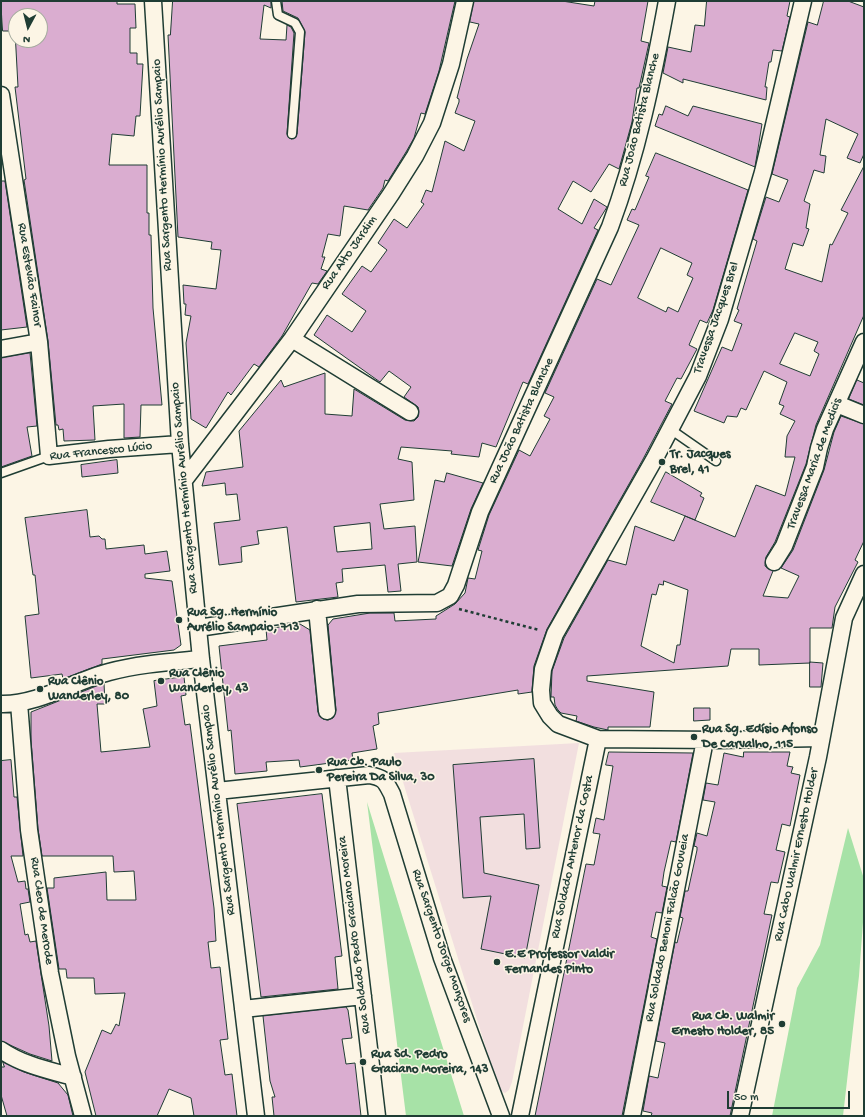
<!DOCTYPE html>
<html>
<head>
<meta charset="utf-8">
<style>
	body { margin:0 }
	#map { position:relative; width:865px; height:1117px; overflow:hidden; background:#fcf5e5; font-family:"Gochi Hand",sans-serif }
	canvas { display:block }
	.frame { position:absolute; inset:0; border:2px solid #1f3d34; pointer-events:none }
	.north { position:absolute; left:8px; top:8px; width:40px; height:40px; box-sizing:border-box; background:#fcf5e5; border:1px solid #a4ab9e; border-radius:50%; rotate:187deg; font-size:11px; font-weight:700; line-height:16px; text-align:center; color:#1f3d34 }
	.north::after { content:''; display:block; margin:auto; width:14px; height:18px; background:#1f3d34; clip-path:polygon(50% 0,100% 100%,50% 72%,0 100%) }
	.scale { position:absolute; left:727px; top:1091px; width:123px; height:18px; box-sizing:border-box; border:2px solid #1f3d34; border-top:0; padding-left:5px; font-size:12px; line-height:14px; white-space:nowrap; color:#1f3d34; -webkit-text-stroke:3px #fcf5e5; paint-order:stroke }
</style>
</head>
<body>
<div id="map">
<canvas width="865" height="1117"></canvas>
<div class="frame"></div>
<div class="north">N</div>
<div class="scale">50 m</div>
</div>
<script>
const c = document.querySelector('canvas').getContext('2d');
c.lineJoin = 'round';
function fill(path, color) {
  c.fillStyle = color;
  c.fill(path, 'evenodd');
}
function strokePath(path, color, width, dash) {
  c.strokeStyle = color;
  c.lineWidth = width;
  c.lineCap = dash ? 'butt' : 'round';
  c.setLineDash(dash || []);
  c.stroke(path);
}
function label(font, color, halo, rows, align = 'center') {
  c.font = font + ' "Gochi Hand",sans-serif';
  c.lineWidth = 3;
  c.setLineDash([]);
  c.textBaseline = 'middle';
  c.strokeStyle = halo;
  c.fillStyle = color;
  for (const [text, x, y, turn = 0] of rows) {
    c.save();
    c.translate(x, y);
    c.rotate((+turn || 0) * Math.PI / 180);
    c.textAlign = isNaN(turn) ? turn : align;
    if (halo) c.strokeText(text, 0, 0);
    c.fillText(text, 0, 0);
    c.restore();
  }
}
fill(new Path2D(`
	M 579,743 L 512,1082 L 509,1090 L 505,1093 L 499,1090 L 394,753 Z`), '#f2dfdf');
fill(new Path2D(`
	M 367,802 L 464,1116 L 406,1116 Z
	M 848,828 L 864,879 L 864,909 L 859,976 L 843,1116 L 772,1116 L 797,988 L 820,945 Z`), '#a7e2a7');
const building = new Path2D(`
	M 1,1 L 117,1 L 117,4 L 135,4 L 136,28 L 130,28 L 130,53 L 137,53 L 137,64 L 143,64 L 140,116 L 136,116 L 134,136 L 112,134 L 109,165 L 147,165 L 147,213 L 149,213 L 149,235 L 151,235 L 153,308 L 162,405 L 141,405 L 140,437 L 124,438 L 124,404 L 93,406 L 95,440 L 64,441 L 63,429 L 59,430 L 58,425 L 56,425 L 48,341 L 24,180 L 26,179 L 15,87 L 18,87 L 15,31 L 3,31 ZM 16,16 L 40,16 L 40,40 L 16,40 Z
	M 173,1 L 271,1 L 271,8 L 264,5 L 260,39 L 286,40 L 287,25 L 291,27 L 294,33 L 287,134 L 289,138 L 292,139 L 297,134 L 305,32 L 298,18 L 283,11 L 282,1 L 455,1 L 439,71 L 425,114 L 421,113 L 414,138 L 406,152 L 388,181 L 385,180 L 383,188 L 368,210 L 344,206 L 340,236 L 328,234 L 322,257 L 325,257 L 321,269 L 327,271 L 318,284 L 312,283 L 282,336 L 259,367 L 254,364 L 231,395 L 228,392 L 206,428 L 191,419 L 186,343 L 191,316 L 185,315 L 186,304 L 184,304 L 183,285 L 216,289 L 221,250 L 211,249 L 212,242 L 178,237 L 168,35 L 170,35 Z
	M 474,1 L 562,1 L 594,6 L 595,1 L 648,1 L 641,41 L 649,43 L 639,88 L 637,88 L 632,122 L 619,169 L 609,164 L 591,192 L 573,181 L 558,209 L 582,224 L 594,199 L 607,207 L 594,228 L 598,230 L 528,384 L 523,382 L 496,447 L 482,443 L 479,457 L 451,454 L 452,451 L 401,447 L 398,459 L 412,462 L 414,500 L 380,504 L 384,529 L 415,526 L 417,562 L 398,564 L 401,591 L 388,592 L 385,565 L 342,569 L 343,582 L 336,583 L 338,597 L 296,602 L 287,527 L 257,531 L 259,544 L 241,547 L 242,562 L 219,565 L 214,523 L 240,520 L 237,494 L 226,495 L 225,483 L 202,486 L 206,472 L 243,467 L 239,431 L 281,380 L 284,387 L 325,373 L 325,414 L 352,416 L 354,389 L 405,420 L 414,421 L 418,417 L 418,407 L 404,397 L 411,387 L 389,371 L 380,382 L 314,335 L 327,315 L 352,332 L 366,311 L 342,294 L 362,266 L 371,272 L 387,250 L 378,243 L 394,219 L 407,228 L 424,204 L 421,202 L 426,190 L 432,192 L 445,141 L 464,151 L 475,121 L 455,113 L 459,102 L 459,99 L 457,98 L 467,59 L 479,24 L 470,22 ZM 370,523 L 372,549 L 337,552 L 334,527 Z
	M 707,1 L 790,1 L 787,16 L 790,17 L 782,51 L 773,50 L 771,62 L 769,62 L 765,87 L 767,87 L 766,100 L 683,79 L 683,83 L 663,73 L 668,47 L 691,52 L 695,25 L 704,26 Z
	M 824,1 L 848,1 L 864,7 L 864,154 L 860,163 L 847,158 L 858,134 L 826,119 L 820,155 L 826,156 L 824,173 L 814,170 L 804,201 L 810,204 L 806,228 L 809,229 L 803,246 L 793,243 L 785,269 L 822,282 L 830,244 L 832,245 L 848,213 L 841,210 L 864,166 L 864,315 L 816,425 L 806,464 L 775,542 L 766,557 L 765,566 L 773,571 L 763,596 L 788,598 L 799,576 L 781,568 L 793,550 L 824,470 L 834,432 L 841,416 L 864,424 L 864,541 L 855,560 L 858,562 L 835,607 L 832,628 L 810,628 L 810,663 L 759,665 L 759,649 L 731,649 L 728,666 L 587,676 L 587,681 L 654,692 L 650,727 L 608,727 L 608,730 L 594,727 L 576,721 L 577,716 L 561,713 L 558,710 L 555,705 L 554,697 L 551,697 L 552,671 L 564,638 L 608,560 L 626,565 L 635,526 L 674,541 L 685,516 L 735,537 L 756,485 L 785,496 L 795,457 L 785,457 L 787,436 L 795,421 L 780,414 L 784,406 L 779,404 L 787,382 L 764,371 L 746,410 L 741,408 L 737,417 L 727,416 L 724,423 L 694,411 L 722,347 L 732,351 L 742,324 L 734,321 L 739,310 L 737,309 L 757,241 L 753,239 L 766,197 L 779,202 L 788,180 L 772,174 L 808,22 L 817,25 ZM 795,333 L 818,342 L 814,351 L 819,354 L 810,376 L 780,364 ZM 664,581 L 688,590 L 680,645 L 677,645 L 674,663 L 641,646 L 652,594 L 656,595 L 659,584 L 663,585 Z
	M 666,106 L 688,116 L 693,106 L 762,124 L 755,167 L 655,126 L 659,114 L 662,115 Z
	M 656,153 L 748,190 L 713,310 L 707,323 L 700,320 L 689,345 L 697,349 L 681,379 L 677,378 L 665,401 L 672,404 L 642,461 L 547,629 L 534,666 L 532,692 L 518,694 L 518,690 L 378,713 L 379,724 L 373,726 L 377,749 L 352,753 L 353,760 L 300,767 L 299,760 L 266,762 L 267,771 L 235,774 L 231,730 L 228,731 L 219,646 L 267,640 L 266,629 L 300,624 L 310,630 L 318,712 L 323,719 L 328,720 L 333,718 L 336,710 L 328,625 L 333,619 L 370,613 L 394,613 L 395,621 L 436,619 L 436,616 L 455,604 L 465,593 L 468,578 L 475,579 L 482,551 L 478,550 L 489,515 L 519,450 L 530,456 L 550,419 L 544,416 L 554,397 L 545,393 L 597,279 L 611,285 L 639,225 L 627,220 L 632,209 L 635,210 L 649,177 L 646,176 ZM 661,248 L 692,263 L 687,275 L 693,278 L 678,312 L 668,307 L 666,312 L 638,298 Z
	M 1,181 L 5,181 L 27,327 L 1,330 Z
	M 30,353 L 37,426 L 27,427 L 32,456 L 1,467 L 1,358 Z
	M 857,380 L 864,383 L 864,405 L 849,399 Z
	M 117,460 L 118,473 L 82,477 L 81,465 Z
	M 666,472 L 702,493 L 700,496 L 704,498 L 695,520 L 651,502 Z
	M 447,473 L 483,483 L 471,509 L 452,566 L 418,562 L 435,480 L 444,482 Z
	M 87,510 L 90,537 L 99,536 L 102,539 L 105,539 L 106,549 L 144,545 L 145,554 L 167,551 L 170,571 L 145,574 L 145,578 L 172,581 L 181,645 L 174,650 L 102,659 L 102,664 L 63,679 L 62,674 L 31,678 L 25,616 L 39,614 L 35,575 L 33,575 L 25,518 Z
	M 810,662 L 823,663 L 821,687 L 810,687 Z
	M 184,677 L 186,695 L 181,696 L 185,725 L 190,724 L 214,908 L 216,941 L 208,942 L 211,968 L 220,967 L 228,1039 L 220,1040 L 225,1075 L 232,1074 L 237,1116 L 194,1116 L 191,1098 L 169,1089 L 157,1116 L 96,1116 L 85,1072 L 102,1030 L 111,1034 L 116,1024 L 119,1026 L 125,993 L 95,994 L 94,978 L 67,978 L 66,969 L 59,969 L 47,888 L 54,888 L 54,878 L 106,872 L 107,900 L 136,900 L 134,871 L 114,872 L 113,856 L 42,856 L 38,829 L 31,740 L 31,712 L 104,683 L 105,704 L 97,704 L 101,752 L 150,747 L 143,709 L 157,706 L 154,681 Z
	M 694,708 L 710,708 L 710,720 L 694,721 Z
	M 609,752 L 693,753 L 676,842 L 671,841 L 664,872 L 662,886 L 667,887 L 662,913 L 656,912 L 651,937 L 657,939 L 622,1116 L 535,1116 L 586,864 L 594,865 L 600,834 L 593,833 L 596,818 L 604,820 L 613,766 L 606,765 Z
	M 744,752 L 790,752 L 787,766 L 793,767 L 791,773 L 800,775 L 790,826 L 782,824 L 776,850 L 785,852 L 778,883 L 771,882 L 764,914 L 772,915 L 730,1116 L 651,1116 L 652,1113 L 643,1111 L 649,1076 L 658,1078 L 665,1043 L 656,1041 L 675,942 L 677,943 L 683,918 L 680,917 L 685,891 L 688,891 L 697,850 L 697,847 L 694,846 L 697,833 L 707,836 L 715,802 L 703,800 L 706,783 L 718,785 L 724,753 L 743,757 Z
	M 534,759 L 540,848 L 526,849 L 524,814 L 480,817 L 484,873 L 539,885 L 525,958 L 481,949 L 491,896 L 463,898 L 453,765 Z
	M 11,760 L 14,797 L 17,797 L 23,856 L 11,856 L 18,882 L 25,881 L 26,889 L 28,889 L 30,902 L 20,904 L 25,935 L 28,934 L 30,942 L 36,941 L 49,1026 L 52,1061 L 30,1054 L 1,1041 L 1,761 Z
	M 322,794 L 342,956 L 335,957 L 338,989 L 261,997 L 237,804 Z
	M 346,1007 L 348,1010 L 352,1038 L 342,1039 L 346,1064 L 355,1063 L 361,1116 L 274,1116 L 272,1097 L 275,1097 L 270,1081 L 263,1016 Z
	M 3,1062 L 24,1072 L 58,1083 L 68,1095 L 73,1116 L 7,1116 L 1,1095 L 1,1067 L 4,1067 Z`);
fill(building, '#daadd0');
strokePath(building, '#1f3d34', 1);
const lane = new Path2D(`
	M 276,1 L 278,15 L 295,23 L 300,32 L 292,134
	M 670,429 L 716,461
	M 1,473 L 49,456`);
const street = new Path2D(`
	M 153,1 L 180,444 L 201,659 L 256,1116
	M 803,1 L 763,172 L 720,319 L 698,376 L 655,458 L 555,634 L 543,669 L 541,690 L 542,703 L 550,716 L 558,724 L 598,739 L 717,740 L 821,738
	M 1,95 L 39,342 L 49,456 L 109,449 L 180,444
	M 292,339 L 410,412
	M 1,349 L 39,342
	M 837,404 L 864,415
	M 185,479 L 292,339 L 391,194 L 415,156 L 432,123 L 451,64 L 465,1
	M 774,562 L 784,546 L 815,467 L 819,448 L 825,429 L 864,342
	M 317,609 L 327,711
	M 198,628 L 358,604 L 437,603 L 450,596 L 456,585 L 480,512 L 610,227 C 637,154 653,78 667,1
	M 19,703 L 29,830 L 50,973 L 67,1056 L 83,1116
	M 1,704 C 38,705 74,681 109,672 C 139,664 170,662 201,659
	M 337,778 L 377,1116
	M 217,791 L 369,775 C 385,778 385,781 392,794 L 442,958 L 501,1116
	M 243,1009 L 363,996
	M 1,1050 C 23,1065 48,1070 73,1077
	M 520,1116 L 598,739
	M 632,1116 L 705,740
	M 740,1116 L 818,757 L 844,618 L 864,574`);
strokePath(lane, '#1f3d34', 11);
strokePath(street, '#1f3d34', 19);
strokePath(new Path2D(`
	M 459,609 L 539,630`), '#1f3d34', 2.5, [3, 3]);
strokePath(lane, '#fcf5e5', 8);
strokePath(street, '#fcf5e5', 16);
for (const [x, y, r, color] of [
	[662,462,4,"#1f3d34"],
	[179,620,4,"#1f3d34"],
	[161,681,4,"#1f3d34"],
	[40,689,4,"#1f3d34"],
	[694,737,4,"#1f3d34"],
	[319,770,4,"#1f3d34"],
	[497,962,4,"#1f3d34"],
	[782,1024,4,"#1f3d34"],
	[363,1062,4,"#1f3d34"]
]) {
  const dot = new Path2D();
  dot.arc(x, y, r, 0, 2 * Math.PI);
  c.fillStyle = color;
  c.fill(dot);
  strokePath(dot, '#fcf5e5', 1.5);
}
label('13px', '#1f3d34', '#fcf5e5', [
	["Rua João Batista Blanche",640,120,-76],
	["Rua Sargento Hermínio Aurélio Sampaio",163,165,-93],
	["Rua Alto Jardim",350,253,-55],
	["Rua Estevão Fainor",29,275,81],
	["Travessa Jacques Brel",717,318,-71],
	["Rua João Batista Blanche",522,421,-65],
	["Rua Francesco Lúcio",101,452,-6],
	["Travessa Maria de Medicis",815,464,-70],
	["Rua Sargento Hermínio Aurélio Sampaio",185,488,-95],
	["Rua Sargento Hermínio Aurélio Sampaio",219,810,-97],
	["Rua Cabo Walmir Ernesto Holder",797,855,-78],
	["Rua Soldado Antenor da Costa",573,857,-78],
	["Rua Cleo de Merode",41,911,82],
	["Rua Soldado Benoni Falcão Gouveia",668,928,-79],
	["Rua Soldado Pedro Graciano Moreira",355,935,-97],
	["Rua Sargento Jorge Monçores",441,946,71]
]);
label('bold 13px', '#1f3d34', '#fcf5e5', [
	["Tr. Jacques",670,455],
	["Brel, 41",670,470],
	["Rua Sg. Hermínio",187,613],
	["Aurélio Sampaio, 713",187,628],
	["Rua Clênio",169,674],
	["Wanderley, 43",169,689],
	["Rua Clênio",48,682],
	["Wanderley, 80",48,697],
	["Rua Sg. Edísio Afonso",702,730],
	["De Carvalho, 115",702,745],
	["Rua Cb. Paulo",327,763],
	["Pereira Da Silva, 30",327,778],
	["E.E Professor Valdir",505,955],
	["Fernandes Pinto",505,970],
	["Rua Cb. Walmir",774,1017,"right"],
	["Ernesto Holder, 85",774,1032,"right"],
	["Rua Sd. Pedro",371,1055],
	["Graciano Moreira, 143",371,1070]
], 'left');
</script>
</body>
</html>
